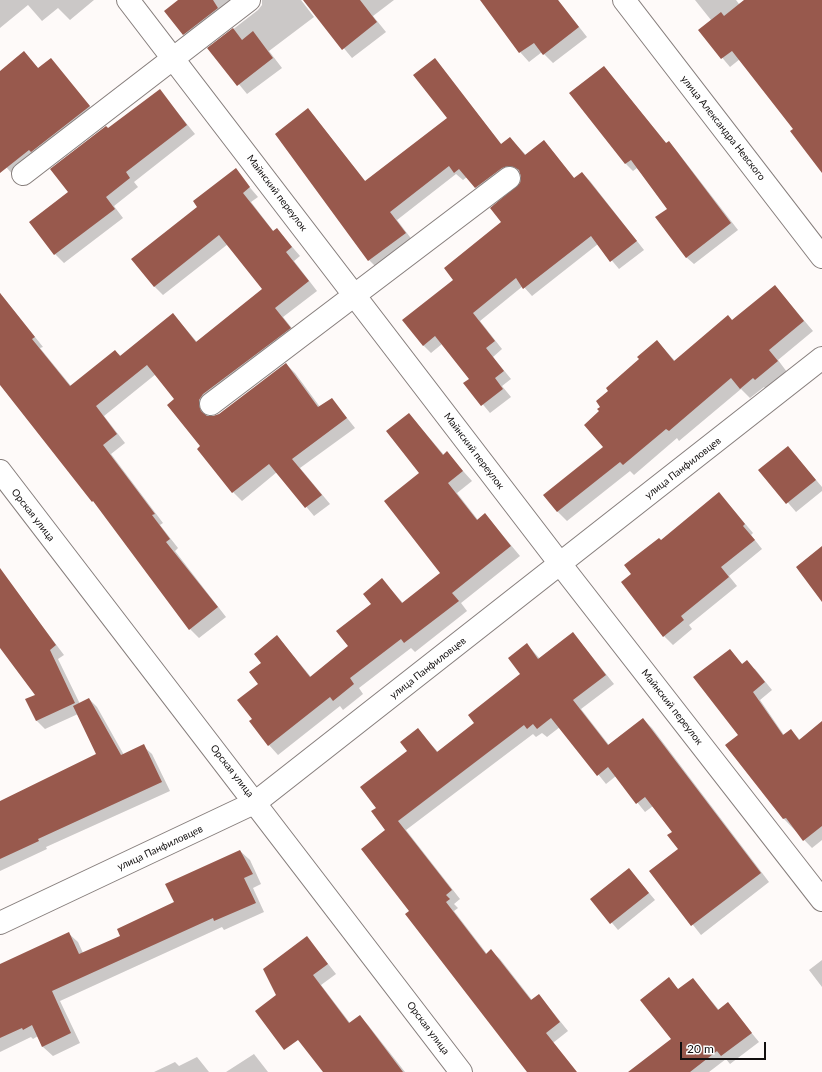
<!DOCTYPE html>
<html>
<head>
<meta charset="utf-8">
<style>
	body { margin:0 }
	#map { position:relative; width:822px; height:1072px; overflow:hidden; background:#fefaf9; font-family:Lato,sans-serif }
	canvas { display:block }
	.scale { position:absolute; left:680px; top:1042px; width:86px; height:18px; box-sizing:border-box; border:2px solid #120f0f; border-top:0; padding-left:5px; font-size:12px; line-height:14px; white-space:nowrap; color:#120f0f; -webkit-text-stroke:3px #fff; paint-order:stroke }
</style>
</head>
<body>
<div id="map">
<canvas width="822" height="1072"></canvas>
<div class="scale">20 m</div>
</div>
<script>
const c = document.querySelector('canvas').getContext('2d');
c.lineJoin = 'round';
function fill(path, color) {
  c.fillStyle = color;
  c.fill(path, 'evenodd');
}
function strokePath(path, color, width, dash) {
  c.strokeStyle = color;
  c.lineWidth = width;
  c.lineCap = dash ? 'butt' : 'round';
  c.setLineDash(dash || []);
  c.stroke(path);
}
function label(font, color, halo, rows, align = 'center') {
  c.font = font + ' Lato,sans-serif';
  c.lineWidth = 3;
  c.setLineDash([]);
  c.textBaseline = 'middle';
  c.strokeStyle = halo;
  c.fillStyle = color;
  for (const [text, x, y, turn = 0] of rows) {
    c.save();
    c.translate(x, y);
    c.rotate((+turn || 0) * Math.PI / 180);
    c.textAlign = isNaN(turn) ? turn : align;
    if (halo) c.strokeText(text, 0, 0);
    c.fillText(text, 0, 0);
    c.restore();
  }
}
fill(new Path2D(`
	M 0,0 L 94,0 L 70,20 L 58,8 L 42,21 L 28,5 L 0,28 Z
	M 179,0 L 250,0 L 193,44 L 184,34 Z
	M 262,0 L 301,0 L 314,17 L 269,51 L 282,68 L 247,94 L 209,48 L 258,10 L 262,5 Z
	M 312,0 L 394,0 L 373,16 L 386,32 L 352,58 L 307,4 Z
	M 481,0 L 558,0 L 587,37 L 553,63 L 542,52 L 529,62 L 520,52 Z
	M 695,0 L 736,0 L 739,4 L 745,0 L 822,0 L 822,170 L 794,129 L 740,59 L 730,67 L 699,30 L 711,20 Z
	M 24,52 L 39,69 L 51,59 L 97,115 L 14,176 L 0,160 L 0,72 Z
	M 435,60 L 502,145 L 510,138 L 526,155 L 544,141 L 575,179 L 582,173 L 590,181 L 644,250 L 619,269 L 598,244 L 532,296 L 523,286 L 480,321 L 502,349 L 493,357 L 511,379 L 502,386 L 511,397 L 490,413 L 465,383 L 470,379 L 442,344 L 431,353 L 423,345 L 455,280 L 503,222 L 522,183 L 521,174 L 516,173 L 483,196 L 467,177 L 463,180 L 456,174 L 397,220 L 413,241 L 377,268 L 369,260 L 276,134 L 308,109 L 366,182 L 448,118 Z
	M 604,67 L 667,144 L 669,142 L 676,150 L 738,230 L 694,264 L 686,257 L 668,209 L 637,168 L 633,171 L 626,164 L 571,94 Z
	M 160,91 L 195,134 L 134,182 L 138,187 L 114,206 L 123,218 L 64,263 L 55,254 L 70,192 L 108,129 Z
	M 235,170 L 258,197 L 251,202 L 274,232 L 277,229 L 300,256 L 294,261 L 317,291 L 283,317 L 299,337 L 208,409 L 208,417 L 213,417 L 219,415 L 286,364 L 295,373 L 320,407 L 332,399 L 355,428 L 300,468 L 330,504 L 314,516 L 277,472 L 242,501 L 233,492 L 202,447 L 176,399 L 156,374 L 104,416 L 125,443 L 111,454 L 163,523 L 160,525 L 178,548 L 175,551 L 226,617 L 199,638 L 190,629 L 100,509 L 4,388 L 0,379 L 0,293 L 43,347 L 40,348 L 71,386 L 115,351 L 121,356 L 173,314 L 197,342 L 264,289 L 228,244 L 163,295 L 154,286 L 199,207 Z
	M 775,286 L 813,331 L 778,360 L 787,372 L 766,389 L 764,387 L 750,398 L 741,389 L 679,441 L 677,438 L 634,475 L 630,471 L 567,521 L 557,511 L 605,447 L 601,411 L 640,359 L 657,341 L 675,361 L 732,321 Z
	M 409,414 L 444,455 L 447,453 L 472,481 L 457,493 L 478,520 L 485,514 L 520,556 L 461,603 L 467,611 L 415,652 L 411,648 L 359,688 L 363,694 L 343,710 L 340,706 L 278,755 L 269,745 L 253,719 L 262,663 L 277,636 L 311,677 L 349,646 L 372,604 L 382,580 L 403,603 L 441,573 Z
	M 796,456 L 822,487 L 822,491 L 796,512 L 760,470 Z
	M 719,493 L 753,533 L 751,535 L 762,549 L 729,576 L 737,586 L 689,625 L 692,629 L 673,645 L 664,636 L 633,574 L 661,541 Z
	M 0,570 L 64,655 L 58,659 L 80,704 L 89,699 L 97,707 L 124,755 L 143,746 L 152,754 L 170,791 L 46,847 L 47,849 L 0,871 L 0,802 L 97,755 L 78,714 L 45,729 L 36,720 L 36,695 L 0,646 Z
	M 573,633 L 614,684 L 581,709 L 609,745 L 643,719 L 652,728 L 769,882 L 701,935 L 650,871 L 679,849 L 673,832 L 653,806 L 645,812 L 616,776 L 606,784 L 560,727 L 547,737 L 542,733 L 536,737 L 533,734 L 406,830 L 460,899 L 454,904 L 458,908 L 454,911 L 487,954 L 491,951 L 500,959 L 532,1000 L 539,995 L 568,1031 L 525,1065 L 411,911 L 386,830 L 377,808 L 409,751 L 418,730 L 438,752 L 475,723 L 521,674 L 527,644 L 540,659 Z
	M 730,650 L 743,665 L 755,669 L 772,690 L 760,700 L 784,735 L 791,730 L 800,740 L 822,730 L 822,840 L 812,848 L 784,819 L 726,746 L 740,736 Z
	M 240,851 L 250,860 L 261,884 L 253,888 L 264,912 L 224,930 L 222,927 L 60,1001 L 80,1043 L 53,1056 L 43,1047 L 38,1036 L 33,1039 L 31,1037 L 0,1052 L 0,965 L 68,933 L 78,942 L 83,953 L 122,936 L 175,903 Z
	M 629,869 L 655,900 L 618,930 L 592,899 Z
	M 307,937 L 336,974 L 321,985 L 350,1023 L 359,1016 L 368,1025 L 405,1072 L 324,1072 L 277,995 Z
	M 822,960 L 822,987 L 809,970 Z
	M 669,979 L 679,990 L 693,979 L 719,1010 L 727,1003 L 759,1042 L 730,1064 L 726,1059 L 709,1072 L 630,1072 L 672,1039 Z
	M 254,1054 L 268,1072 L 226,1072 Z
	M 197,1057 L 209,1072 L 154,1072 L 175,1062 L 179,1066 Z`), '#0003');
fill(new Path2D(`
	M 178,0 L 213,0 L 218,8 L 183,35 L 164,11 Z
	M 303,0 L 360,0 L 377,22 L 342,50 Z
	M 480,0 L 558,0 L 579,27 L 543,55 L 534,43 L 519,53 Z
	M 744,0 L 822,0 L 822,173 L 790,131 L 793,129 L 732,51 L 721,59 L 698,30 L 721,12 L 724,16 Z
	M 233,28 L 242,40 L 253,31 L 273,58 L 237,86 L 207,48 Z
	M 24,51 L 38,68 L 51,58 L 90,106 L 31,152 L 29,150 L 0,173 L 0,71 Z
	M 435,58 L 501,144 L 510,137 L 525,155 L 544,140 L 574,178 L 582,172 L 637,241 L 610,262 L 591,236 L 523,289 L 516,278 L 473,313 L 495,341 L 486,348 L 504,371 L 495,378 L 503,389 L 481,406 L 463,383 L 469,379 L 435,336 L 423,346 L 402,320 L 453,280 L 444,268 L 501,222 L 490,208 L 520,183 L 521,177 L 519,170 L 514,167 L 508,166 L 502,168 L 475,188 L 459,169 L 454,173 L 449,166 L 390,212 L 406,233 L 368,261 L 275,134 L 308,108 L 365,181 L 447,118 L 413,75 Z
	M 604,66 L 666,143 L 669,141 L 731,223 L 686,258 L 655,217 L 667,209 L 631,160 L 625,164 L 569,93 Z
	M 160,89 L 187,125 L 126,172 L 130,178 L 106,197 L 115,209 L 54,255 L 29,222 L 68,192 L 50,169 L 106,126 L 108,128 Z
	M 236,168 L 250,187 L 243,193 L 273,231 L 277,228 L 292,247 L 286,252 L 309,281 L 275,308 L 291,328 L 203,394 L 199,400 L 199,405 L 201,411 L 207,416 L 213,416 L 219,414 L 286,363 L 318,407 L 332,398 L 347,418 L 292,459 L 322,495 L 305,508 L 269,464 L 232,493 L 197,449 L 200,446 L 167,405 L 174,399 L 147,365 L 96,406 L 117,434 L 103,445 L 155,514 L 152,515 L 170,539 L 166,542 L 218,607 L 189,630 L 93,501 L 92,502 L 0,385 L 0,293 L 35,337 L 32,339 L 70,386 L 115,350 L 120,356 L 173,313 L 196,342 L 262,289 L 219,235 L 154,287 L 131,259 L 197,207 L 193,201 Z
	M 775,285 L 804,321 L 769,350 L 778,361 L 755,380 L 753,378 L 740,389 L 731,378 L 669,431 L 666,429 L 623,465 L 620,462 L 557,512 L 543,495 L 603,447 L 584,425 L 599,411 L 597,409 L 600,407 L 596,401 L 608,391 L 606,388 L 639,359 L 637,357 L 657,340 L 674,361 L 728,315 L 732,320 Z
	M 409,413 L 443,455 L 447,451 L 463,471 L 448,483 L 477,520 L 485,513 L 511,546 L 452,593 L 459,601 L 404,643 L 401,639 L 350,678 L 354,684 L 333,701 L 330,697 L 268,746 L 249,721 L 252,719 L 237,700 L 258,684 L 249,672 L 261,663 L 254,654 L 277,635 L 310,677 L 348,646 L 336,631 L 371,604 L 363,594 L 382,578 L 402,603 L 440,573 L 384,501 L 419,473 L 386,431 Z
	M 788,446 L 816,480 L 786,504 L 758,470 Z
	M 719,492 L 745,524 L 743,526 L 755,540 L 721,567 L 729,577 L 681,616 L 684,620 L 663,637 L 621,582 L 631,574 L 624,565 L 659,538 L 661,540 Z
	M 822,546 L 822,602 L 796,567 Z
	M 0,568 L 56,645 L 50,650 L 75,703 L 36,721 L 25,699 L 35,695 L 0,648 Z
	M 573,632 L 606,675 L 573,700 L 608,745 L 643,718 L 761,873 L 691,926 L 649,871 L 678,849 L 667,835 L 672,832 L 645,797 L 636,804 L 608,767 L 597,776 L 551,718 L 537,729 L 533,724 L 527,729 L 524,725 L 398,821 L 452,890 L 446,895 L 450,899 L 446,902 L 486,954 L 491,949 L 531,1000 L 539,994 L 560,1022 L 546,1033 L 577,1072 L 527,1072 L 405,914 L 409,911 L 361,849 L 385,830 L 371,811 L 376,808 L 360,787 L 407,751 L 400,742 L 418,728 L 437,752 L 474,723 L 468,715 L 520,674 L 508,658 L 527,643 L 538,659 Z
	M 730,649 L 742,664 L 747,660 L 765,682 L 753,692 L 783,735 L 791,729 L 799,740 L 822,721 L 822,826 L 803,841 L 786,818 L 783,819 L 725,745 L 738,735 L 693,677 Z
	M 89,698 L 121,755 L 144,744 L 162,782 L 38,839 L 39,841 L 0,859 L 0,801 L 96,754 L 73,706 Z
	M 240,850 L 253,874 L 244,878 L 256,903 L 214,921 L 213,918 L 52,991 L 71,1033 L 42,1047 L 32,1025 L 23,1030 L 22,1028 L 0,1038 L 0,964 L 69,932 L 79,954 L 120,936 L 117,929 L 174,902 L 165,884 Z
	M 629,868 L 649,893 L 610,924 L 590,899 Z
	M 307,936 L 328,964 L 313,975 L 349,1023 L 360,1015 L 403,1072 L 323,1072 L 298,1040 L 284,1050 L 255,1011 L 276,995 L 263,969 Z
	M 669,977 L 678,989 L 693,978 L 718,1010 L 728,1002 L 752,1033 L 721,1056 L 717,1051 L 690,1072 L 628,1072 L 671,1039 L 640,1000 Z`), '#98594d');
const minor = new Path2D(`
	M 128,0 L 561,565 L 822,900
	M 624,0 L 822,257
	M 23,174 L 249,0
	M 211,404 L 509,178
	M 0,471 L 461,1072
	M 0,923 L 256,802 L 822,358`);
strokePath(minor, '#867e7c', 24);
strokePath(minor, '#fff', 22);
label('10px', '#120f0f', '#fff', [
	["улица Александра Невского",723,128,52],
	["Майнский переулок",277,193,53],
	["Майнский переулок",474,451,53],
	["улица Панфиловцев",683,468,-38],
	["Орская улица",33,515,52],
	["улица Панфиловцев",428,668,-38],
	["Майнский переулок",672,707,52],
	["Орская улица",232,771,52],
	["улица Панфиловцев",160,848,-25],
	["Орская улица",428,1028,53]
]);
</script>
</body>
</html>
